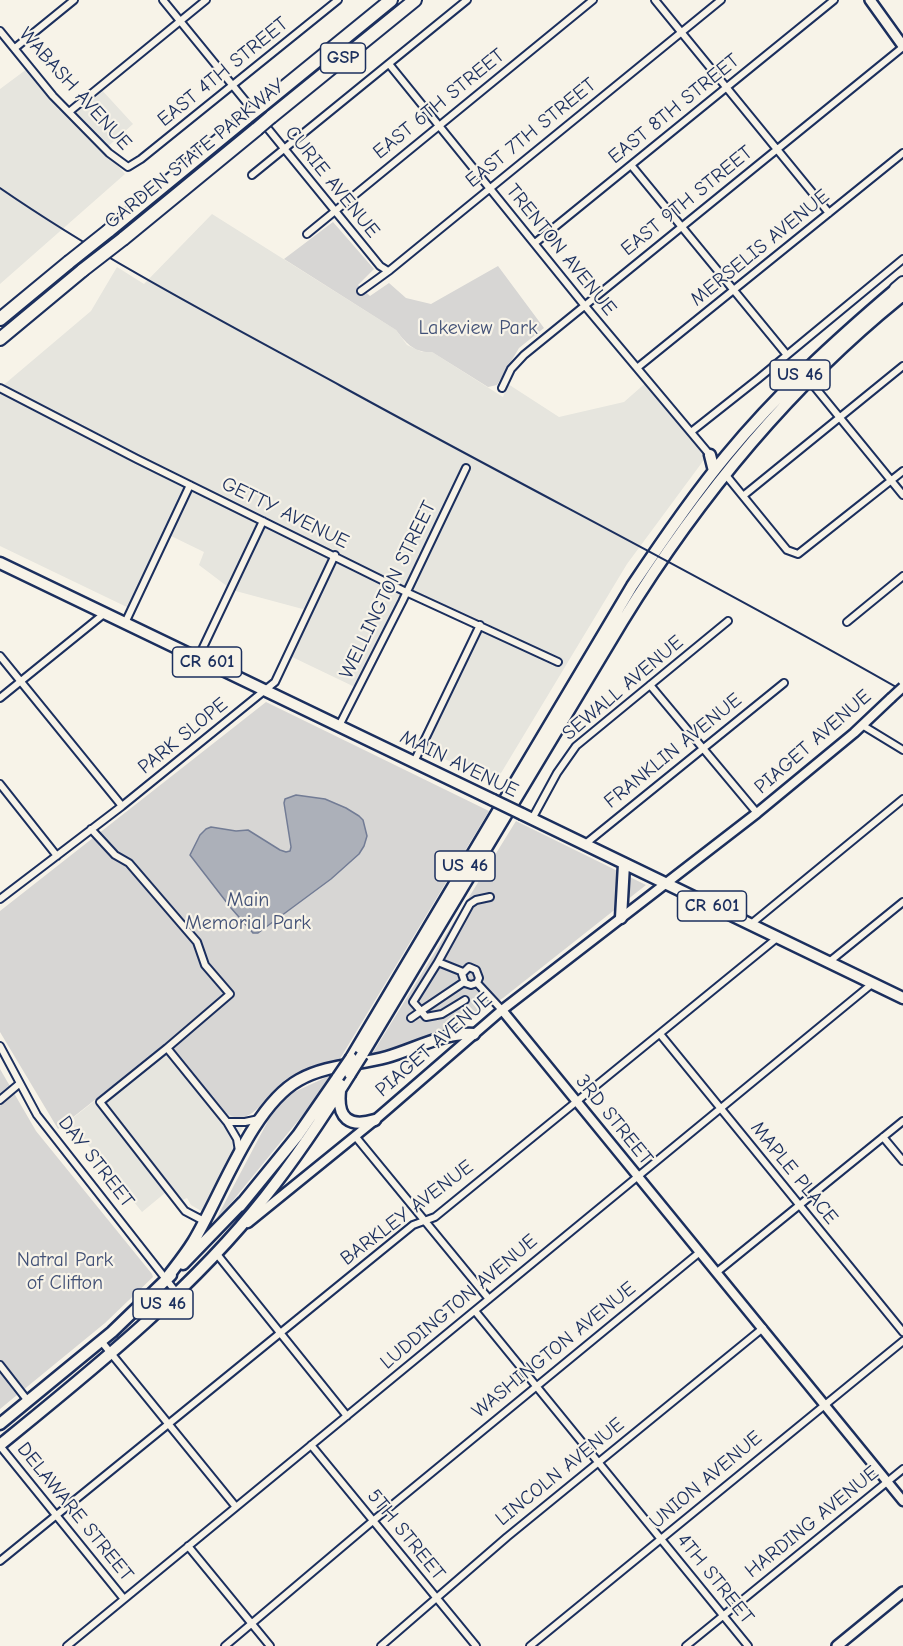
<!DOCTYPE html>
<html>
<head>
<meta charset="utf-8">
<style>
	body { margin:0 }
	canvas { display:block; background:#f7f3e8 }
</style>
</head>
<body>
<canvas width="903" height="1646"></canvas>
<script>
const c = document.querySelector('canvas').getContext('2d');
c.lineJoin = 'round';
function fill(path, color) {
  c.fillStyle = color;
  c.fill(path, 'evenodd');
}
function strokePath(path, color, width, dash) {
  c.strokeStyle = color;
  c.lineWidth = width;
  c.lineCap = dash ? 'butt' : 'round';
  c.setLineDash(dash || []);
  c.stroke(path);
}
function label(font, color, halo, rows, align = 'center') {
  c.font = font + ' "Comic Neue",sans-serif';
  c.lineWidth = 4.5;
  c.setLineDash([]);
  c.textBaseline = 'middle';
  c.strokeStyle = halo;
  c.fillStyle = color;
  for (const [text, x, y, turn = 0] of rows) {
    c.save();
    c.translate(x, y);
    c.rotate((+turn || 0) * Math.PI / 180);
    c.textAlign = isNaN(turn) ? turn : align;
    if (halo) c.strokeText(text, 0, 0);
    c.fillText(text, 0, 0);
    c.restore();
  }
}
fill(new Path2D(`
	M 31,66 L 72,112 L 100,88 L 133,124 L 104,150 L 125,174 L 0,284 L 0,89 Z
	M 212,214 L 396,330 L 407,345 L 422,352 L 432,352 L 503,397 L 508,384 L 559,417 L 624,402 L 649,380 L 709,453 L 627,564 L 495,783 L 424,749 L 483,627 L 407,591 L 361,690 L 288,655 L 310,611 L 232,590 L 199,565 L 204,552 L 169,535 L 133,610 L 0,546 L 0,388 L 91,311 L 117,267 L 144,284 Z
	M 168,1043 L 237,1117 L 249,1116 L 234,1143 L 234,1157 L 203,1212 L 191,1205 L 187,1198 L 173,1204 L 165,1193 L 142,1212 L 69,1121 Z`), '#e6e5de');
fill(new Path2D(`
	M 333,222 L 374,269 L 358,285 L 370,296 L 389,283 L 406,298 L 431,304 L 498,266 L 544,328 L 519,348 L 497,385 L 488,387 L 432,352 C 414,353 406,343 396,330 L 284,259 Z
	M 266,702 L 489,811 L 338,1062 C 321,1066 304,1069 288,1078 C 268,1090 251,1134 224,1111 L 168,1043 L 117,1085 L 115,1084 L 58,1129 L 0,1032 L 0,911 Z
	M 516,821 L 646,885 L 503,998 C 463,1024 419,1042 372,1054 Z
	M 0,1069 L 36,1131 L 152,1274 L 153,1277 L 105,1323 L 0,1409 Z
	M 331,1075 L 319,1095 L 213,1225 L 270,1117 L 288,1095 Z`), '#d7d6d4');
const water = new Path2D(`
	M 296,795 L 325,799 L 346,808 L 359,816 L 363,820 L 367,836 L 364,846 L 359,854 L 331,879 L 258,933 L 253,933 L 231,908 L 190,855 L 200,835 L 206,829 L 211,827 L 236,831 L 248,830 L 280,850 L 286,852 L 290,851 L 291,847 L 284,803 L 285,799 Z`);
fill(water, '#acb0b9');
strokePath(water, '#727c95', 1.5);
const minor = new Path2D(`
	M 163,0 L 380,266 L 388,271
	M 655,0 L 829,213
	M 0,31 L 53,96 L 109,153 L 128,167 L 141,159 L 338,0
	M 15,48 L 74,0
	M 389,64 L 585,306 L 710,455
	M 69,112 L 206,0
	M 631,165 L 787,355
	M 252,175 L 467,0
	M 307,234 L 593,0
	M 535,243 L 834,0
	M 361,291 L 390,270 L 721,0
	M 637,368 L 903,153
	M 809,380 L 903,495
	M 0,388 L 137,459 L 406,592 L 558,662
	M 502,388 L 511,369 L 524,355 L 903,47
	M 691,432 L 758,379 L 903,259
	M 725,474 L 787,550 L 798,554 L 903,471
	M 743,496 L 903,366
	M 847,622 L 903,576
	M 125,623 L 190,485
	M 0,656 L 122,806
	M 198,658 L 263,521
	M 650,685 L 757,813
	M 0,698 L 105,613
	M 862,725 L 903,750
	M 339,726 L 402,602 L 466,468
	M 414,762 L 480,625
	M 0,784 L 57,856
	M 532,819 L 557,773 L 576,746 L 728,621
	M 91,829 L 115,855 L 129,863 L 197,942 L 205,965 L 230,994 L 167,1048
	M 584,845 L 784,683
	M 0,899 L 122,806 L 275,682 L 335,555
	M 751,924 L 903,799
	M 438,962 L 413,1002 L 421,1011 L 464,982
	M 829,962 L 903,902
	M 463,972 L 438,962 L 470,904 L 476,900 L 490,897
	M 477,983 L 471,985 L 465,983 L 462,974 L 469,967 L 476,970 L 479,978 L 477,983 L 502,1010
	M 411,1018 L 421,1011 L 426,1017 L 442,1014 L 465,1000
	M 660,1034 L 903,1332
	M 0,1046 L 37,1115 L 176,1292
	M 0,1100 L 19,1084
	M 227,1122 L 237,1139 L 239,1151
	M 355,1136 L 489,1299
	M 883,1137 L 903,1161
	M 204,1221 L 185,1211 L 100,1102 L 167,1048 L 227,1122 L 245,1122 L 259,1119
	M 216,1253 L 347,1416
	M 717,1272 L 903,1121
	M 475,1311 L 748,1646
	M 101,1341 L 236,1507
	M 0,1365 L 28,1401
	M 311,1445 L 476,1646
	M 0,1446 L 124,1599
	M 188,1546 L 270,1646
	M 0,1561 L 413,1225 L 435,1217 L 777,938
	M 67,1646 L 873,983
	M 225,1646 L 374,1520 L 700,1252
	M 381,1646 L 507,1537 L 763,1328
	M 530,1646 L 903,1341
	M 686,1646 L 903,1469`);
const tertiary = new Path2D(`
	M 502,1010 L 903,1501
	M 248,1223 L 375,1120 L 502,1010 L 757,813 L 854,733 L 891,698`);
const secondary = new Path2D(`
	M 870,0 L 903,46
	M 837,1646 L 903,1592`);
const primary = new Path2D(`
	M 0,563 L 493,800
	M 522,814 L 903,998
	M 621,918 L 624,864`);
const trunk = new Path2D(`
	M 710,455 L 714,471
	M 362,1055 L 622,622 C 698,498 789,387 902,296
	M 351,1058 L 632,586 C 662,541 692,497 726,456 C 777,394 836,340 896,289
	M 340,1091 C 337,1118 349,1128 375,1120
	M 240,1206 L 298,1135 L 338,1077
	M 183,1264 L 243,1202
	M 166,1279 C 175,1267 185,1255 193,1242 C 221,1196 252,1106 299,1080 C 325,1065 358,1065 387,1057 C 415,1049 444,1032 474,1034
	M 0,1424 L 112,1332 L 171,1275
	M 0,1445 C 92,1370 191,1291 265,1197 C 296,1158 324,1116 350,1074`);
const motorway = new Path2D(`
	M 261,106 L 391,0
	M 271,117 L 415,0
	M 108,231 L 247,117
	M 123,239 L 257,129
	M 896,289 L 903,283
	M 902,296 L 903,295
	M 0,319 L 69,262
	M 0,339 L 83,270`);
strokePath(minor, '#1b2f5e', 10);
strokePath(tertiary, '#1b2f5e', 13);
strokePath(secondary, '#1b2f5e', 14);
strokePath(primary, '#1b2f5e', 15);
strokePath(trunk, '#1b2f5e', 15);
strokePath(motorway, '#1b2f5e', 16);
strokePath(minor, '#f7f3e8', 6);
strokePath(tertiary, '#f7f3e8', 8);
strokePath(secondary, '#f7f3e8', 9);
strokePath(primary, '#f7f3e8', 10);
strokePath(trunk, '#f7f3e8', 10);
strokePath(motorway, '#f7f3e8', 12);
strokePath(new Path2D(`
	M 0,188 C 109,263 226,323 341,386 C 528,489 718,585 903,691`), '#1b2f5e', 2);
const tertiaryBridge = new Path2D(`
	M 891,698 L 903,687`);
const primaryBridge = new Path2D(`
	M 493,800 L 522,814`);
const trunkBridge = new Path2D(`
	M 350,1074 L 362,1055
	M 338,1077 L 351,1058`);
const motorwayBridge = new Path2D(`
	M 247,117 L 261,106
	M 257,129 L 271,117
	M 69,262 L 108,231
	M 83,270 L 123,239`);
strokePath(tertiaryBridge, '#1b2f5e', 13, []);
strokePath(primaryBridge, '#1b2f5e', 15, []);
strokePath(trunkBridge, '#1b2f5e', 15, []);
strokePath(motorwayBridge, '#1b2f5e', 16, []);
strokePath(tertiaryBridge, '#f7f3e8', 8);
strokePath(primaryBridge, '#f7f3e8', 10);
strokePath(trunkBridge, '#f7f3e8', 10);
strokePath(motorwayBridge, '#f7f3e8', 12);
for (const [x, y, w] of [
	[343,58,45],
	[800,375,60],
	[207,662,69],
	[465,866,60],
	[712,906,69],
	[163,1304,60]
]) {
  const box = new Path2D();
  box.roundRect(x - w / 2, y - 15, w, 30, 4.5);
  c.fillStyle = '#f7f3e8';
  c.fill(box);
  strokePath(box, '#1b2f5e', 1.5);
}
label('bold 18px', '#1b2f5e', null, [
	["GSP",343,58],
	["US 46",800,375],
	["CR 601",207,662],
	["US 46",465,866],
	["CR 601",712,906],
	["US 46",163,1304]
]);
label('20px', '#1b2f5e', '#f7f3e8', [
	["EAST 4TH STREET",223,72,-39],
	["WABASH AVENUE",75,89,48],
	["EAST 6TH STREET",439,104,-39],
	["EAST 8TH STREET",674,109,-39],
	["EAST 7TH STREET",531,133,-39],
	["GARDEN STATE PARKWAY",195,154,-39],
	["CURIE AVENUE",332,182,51],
	["EAST 9TH STREET",687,201,-39],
	["MERSELIS AVENUE",760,248,-39],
	["TRENTON AVENUE",561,250,51],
	["GETTY AVENUE",285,513,26],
	["WELLINGTON STREET",388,590,-64],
	["SEWALL AVENUE",623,688,-40],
	["PARK SLOPE",183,736,-39],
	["PIAGET AVENUE",813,742,-41],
	["FRANKLIN AVENUE",673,751,-39],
	["MAIN AVENUE",459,764,26],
	["PIAGET AVENUE",434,1045,-41],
	["3RD STREET",614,1120,51],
	["DAY STREET",96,1162,52],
	["MAPLE PLACE",794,1173,51],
	["BARKLEY AVENUE",407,1213,-37],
	["LUDDINGTON AVENUE",459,1302,-40],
	["WASHINGTON AVENUE",554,1350,-39],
	["LINCOLN AVENUE",560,1472,-39],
	["UNION AVENUE",706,1480,-40],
	["DELAWARE STREET",75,1512,51],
	["HARDING AVENUE",812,1522,-39],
	["5TH STREET",406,1535,51],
	["4TH STREET",715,1579,51]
]);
label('20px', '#415076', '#f7f3e8', [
	["Lakeview Park",478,328],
	["Main",248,900],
	["Memorial Park",248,923],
	["Natral Park",65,1260],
	["of Clifton",65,1283]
]);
</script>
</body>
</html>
